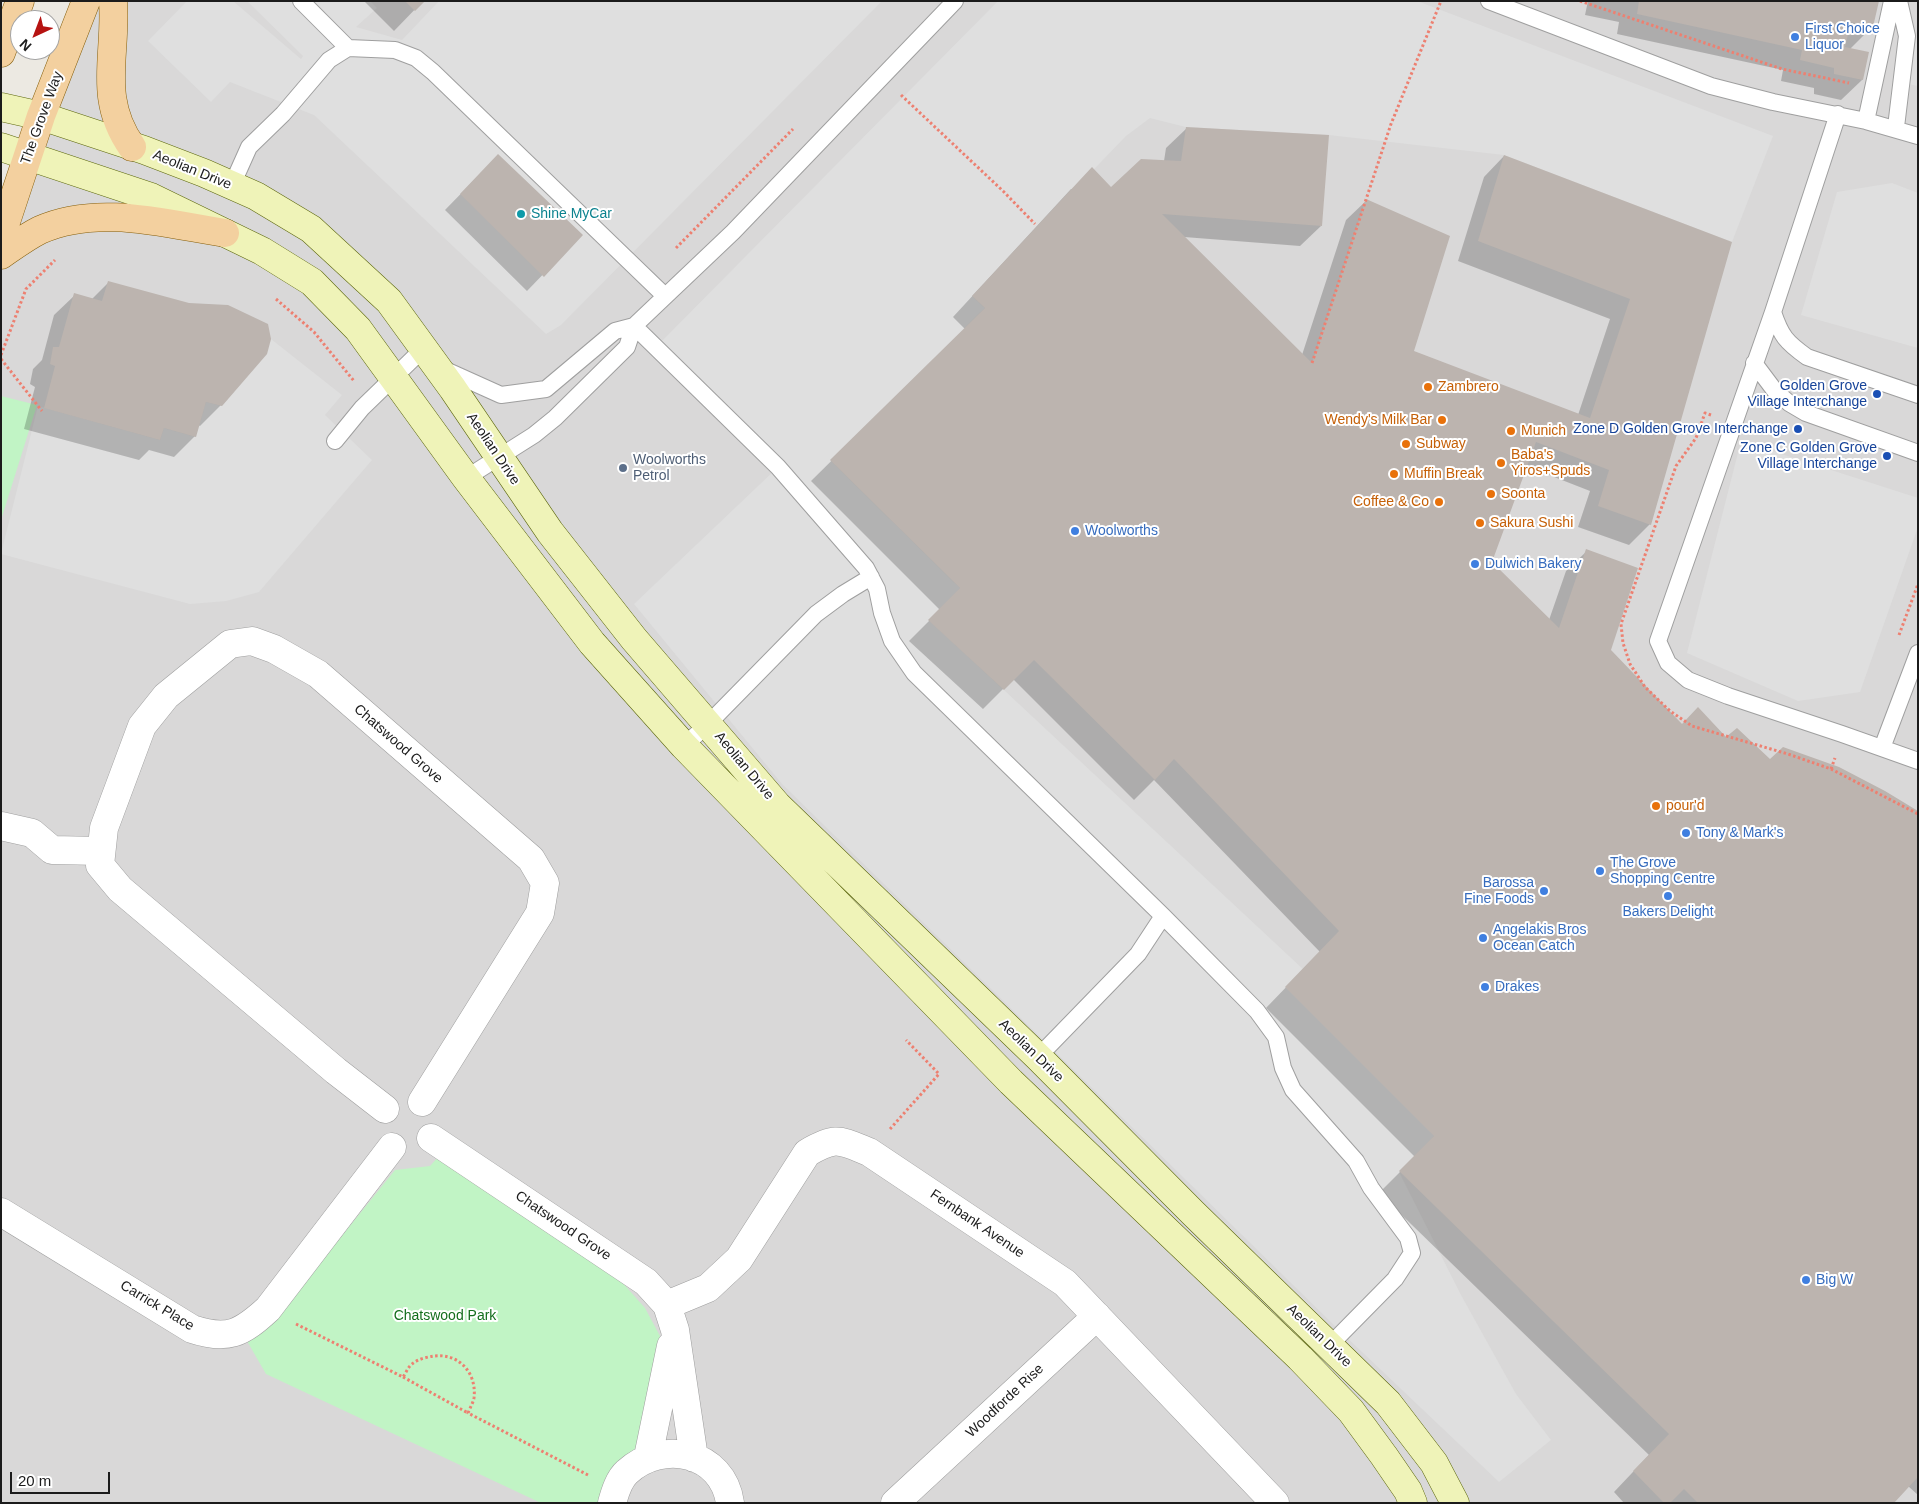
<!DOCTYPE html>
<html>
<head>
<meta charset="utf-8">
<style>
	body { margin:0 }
	#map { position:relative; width:1919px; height:1504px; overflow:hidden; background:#ece9e2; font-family:Helvetica,sans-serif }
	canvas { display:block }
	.frame { position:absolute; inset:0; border:2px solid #1b1b1b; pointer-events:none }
	.north { position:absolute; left:10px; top:10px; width:50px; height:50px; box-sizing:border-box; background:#fff; border:1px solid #a4a4a4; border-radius:50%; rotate:223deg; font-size:14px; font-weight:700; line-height:20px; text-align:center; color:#1b1b1b }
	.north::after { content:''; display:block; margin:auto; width:18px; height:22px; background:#b61311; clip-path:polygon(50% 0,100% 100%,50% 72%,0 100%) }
	.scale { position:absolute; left:10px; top:1472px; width:100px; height:22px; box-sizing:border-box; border:2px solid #1b1b1b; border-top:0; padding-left:6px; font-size:15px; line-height:18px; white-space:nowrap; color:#1b1b1b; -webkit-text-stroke:4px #fff; paint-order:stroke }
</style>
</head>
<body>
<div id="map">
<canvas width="1919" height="1504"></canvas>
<div class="frame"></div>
<div class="north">N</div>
<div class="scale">20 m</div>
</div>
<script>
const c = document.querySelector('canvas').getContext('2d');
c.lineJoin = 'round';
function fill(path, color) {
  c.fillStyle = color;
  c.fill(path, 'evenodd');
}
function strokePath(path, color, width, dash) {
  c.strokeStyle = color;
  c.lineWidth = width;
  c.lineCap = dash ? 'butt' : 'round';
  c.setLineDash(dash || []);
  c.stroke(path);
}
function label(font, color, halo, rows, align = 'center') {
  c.font = font + ' Helvetica,sans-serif';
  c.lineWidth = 4;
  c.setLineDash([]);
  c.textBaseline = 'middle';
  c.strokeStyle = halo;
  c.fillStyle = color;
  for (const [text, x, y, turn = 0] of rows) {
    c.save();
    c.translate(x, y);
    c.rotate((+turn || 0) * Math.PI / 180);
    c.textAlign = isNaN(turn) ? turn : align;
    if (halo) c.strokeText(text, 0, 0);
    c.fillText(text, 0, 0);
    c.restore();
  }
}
fill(new Path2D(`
	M 86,1 L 1918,1 L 1918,1503 L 1,1503 L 1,237 Z`), '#d9d8d8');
fill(new Path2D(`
	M 1,396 L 37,405 L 1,520 Z
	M 439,1156 L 621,1281 L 645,1308 L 660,1336 L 650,1408 L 637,1449 L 603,1503 L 541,1503 L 266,1374 L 247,1341 L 265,1331 L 395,1170 L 430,1166 Z`), '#c1f4c5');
fill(new Path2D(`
	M 187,1 L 233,1 L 301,59 L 303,56 L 247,1 L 370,1 L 377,8 L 356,27 L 402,40 L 439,1 L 882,1 L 561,325 L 546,334 L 314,115 L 230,82 L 211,102 L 148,41 Z
	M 998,1 L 1417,1 L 1773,136 L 1732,242 L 1504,155 L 1329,135 L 1186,127 L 1150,118 L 1126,136 L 972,296 L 985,308 L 830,460 L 960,588 L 929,620 L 1304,970 L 1434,1136 L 1399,1172 L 1461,1295 L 1516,1394 L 1551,1440 L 1499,1482 L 1342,1333 L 782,784 L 634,604 L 778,467 L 656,347 Z
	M 1918,28 L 1918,86 L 1908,84 Z
	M 1892,183 L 1918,193 L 1918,348 L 1801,315 L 1837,192 Z
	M 271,339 L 342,395 L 325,415 L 372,460 L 259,592 L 226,601 L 190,604 L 1,554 L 38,406 L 160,440 L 164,428 L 196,437 L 206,402 L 222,406 L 267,354 Z
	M 1741,441 L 1918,498 L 1918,527 L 1860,692 L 1798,701 L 1687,653 Z`), '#dfdfdf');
fill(new Path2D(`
	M 364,1 L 423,1 L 394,31 Z
	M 1588,1 L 1878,1 L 1872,27 L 1850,49 L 1862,80 L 1841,100 L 1814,94 L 1814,88 L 1781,81 L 1783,70 L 1617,34 L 1619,22 L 1585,15 Z
	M 1187,128 L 1321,226 L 1300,246 L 1184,237 L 1302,355 L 1346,220 L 1367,200 L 1412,351 L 1578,415 L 1610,319 L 1458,261 L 1484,177 L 1504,156 L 1731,243 L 1650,524 L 1629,545 L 1578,527 L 1590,491 L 1526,466 L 1491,562 L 1549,620 L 1566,571 L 1587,551 L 1609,650 L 1682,725 L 1726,739 L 1770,761 L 1918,813 L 1918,1495 L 1908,1486 L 1892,1503 L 1624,1503 L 1614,1492 L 1649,1455 L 1379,1193 L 1415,1157 L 1266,1008 L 1320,952 L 1154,780 L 1134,800 L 1013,679 L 983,709 L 909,641 L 940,610 L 811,481 L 965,329 L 953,317 L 1071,189 L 1111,189 L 1164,161 L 1166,148 Z
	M 483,171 L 581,235 L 527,291 L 445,210 Z
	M 108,283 L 221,405 L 200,426 L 198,425 L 195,436 L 174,457 L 149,450 L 139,460 L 24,429 L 35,387 L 30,384 L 33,369 L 42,360 L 54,315 L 75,295 L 91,300 Z`), '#0003');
fill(new Path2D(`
	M 405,1 L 425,1 L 415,11 Z
	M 1639,1 L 1879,1 L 1873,27 L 1851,22 L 1845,47 L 1869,52 L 1863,80 L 1834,74 L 1834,68 L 1800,60 L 1802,50 L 1637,14 Z
	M 1186,127 L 1329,135 L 1322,226 L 1162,214 L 1312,363 L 1366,199 L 1450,236 L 1414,351 L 1590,418 L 1630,299 L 1478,241 L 1504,155 L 1732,242 L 1651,525 L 1598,506 L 1609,470 L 1536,442 L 1492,562 L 1559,628 L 1586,549 L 1638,568 L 1611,650 L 1682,724 L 1698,707 L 1726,737 L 1737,728 L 1770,759 L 1783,747 L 1839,767 L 1885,791 L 1918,811 L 1918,1477 L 1894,1503 L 1698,1503 L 1684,1489 L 1670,1503 L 1664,1503 L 1633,1471 L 1669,1434 L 1399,1171 L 1434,1136 L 1285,987 L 1339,931 L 1174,759 L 1155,780 L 1034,660 L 1004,690 L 928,620 L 960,588 L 830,460 L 985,308 L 972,296 L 1092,167 L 1111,187 L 1141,159 L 1181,161 Z
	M 498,154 L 583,235 L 544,277 L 460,194 Z
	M 108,281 L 189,303 L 228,305 L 268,324 L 271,339 L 267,354 L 222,406 L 206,402 L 196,437 L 164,428 L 160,440 L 44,408 L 55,366 L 50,364 L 53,347 L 59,347 L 74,293 L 102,301 Z`), '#bcb4af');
const lane = new Path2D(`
	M 301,1 L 348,48
	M 1489,1 L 1711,86 L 1773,102 L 1866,121 L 1918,136
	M 1838,114 L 1773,312 L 1658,641 L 1668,663 L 1688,680 L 1728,696 L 1842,734 L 1918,761
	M 1866,121 L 1892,1
	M 1896,127 L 1907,36 L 1899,1
	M 232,185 L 249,147 L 283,114 L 329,60 L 348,48 L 395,50 L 416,58 L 433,72 L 665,296
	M 1773,312 C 1781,336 1786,342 1807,357 L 1918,395
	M 634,326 L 778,467 L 866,568 L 877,589 L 882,613 L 892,641 L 914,673 L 1163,916 L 1257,1011 L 1276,1037 L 1283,1068 L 1293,1090 L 1356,1161 L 1371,1188 L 1408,1238 L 1412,1253 L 1395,1279 L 1329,1346
	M 1754,363 L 1775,391 L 1789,403 L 1806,413 L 1918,453
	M 441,368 L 501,395 L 546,389 L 615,331 L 634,326
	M 335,441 L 362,408 L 424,348
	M 466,478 L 534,435 L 555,418 L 627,347 L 634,326 L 733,232 L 955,1
	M 684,746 L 708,724 L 816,614 L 843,594 L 871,577
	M 1882,748 L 1918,653
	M 1038,1057 L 1138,954 L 1163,916`);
const street = new Path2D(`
	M 1,826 L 32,833 L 52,850 L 101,851
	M 385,1109 L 336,1071 L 120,889 L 100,865 L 104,828 L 142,726 L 166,696 L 230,644 L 252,641 L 274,649 L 318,674 L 531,859 L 545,883 L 540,913 L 422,1102
	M 431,1138 L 646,1282 L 667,1305 L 675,1330 L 694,1458
	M 1,1212 L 192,1329 C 228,1341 242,1333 268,1309 L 392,1147
	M 667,1305 L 708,1288 L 739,1259 L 807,1153 C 836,1136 839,1140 869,1152 L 1065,1283 L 1275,1503
	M 648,1457 L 671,1346
	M 612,1503 C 615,1492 619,1479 627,1472 C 663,1439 723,1452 730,1503
	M 895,1503 L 1097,1316`);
const secondary = new Path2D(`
	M 1,107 L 41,116 L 144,150 L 204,173 L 256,196 L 311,229 L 389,301 L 453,389 L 550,532 L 634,639 L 777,805 L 1038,1057 L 1193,1213 L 1388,1403 L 1434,1463 L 1455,1503
	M 1,147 L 151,197 L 262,251 L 312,282 L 358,329 L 466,478 L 592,643 L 684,746 L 1011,1082 L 1300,1358 L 1351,1411 L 1384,1456 L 1408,1491 L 1413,1503`);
const primary = new Path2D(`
	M 113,1 C 117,55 97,98 132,147
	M 1,53 L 20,1
	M 1,237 L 41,116 L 86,1
	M 1,255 C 14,246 26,237 40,230 C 98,204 166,224 225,233`);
strokePath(lane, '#9f9f9f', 18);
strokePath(street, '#9f9f9f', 29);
strokePath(secondary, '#5c670d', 29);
strokePath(primary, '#865f0c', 29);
strokePath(new Path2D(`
	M 1580,1 L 1782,69 L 1849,83
	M 901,95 L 1003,191 L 1035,224
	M 676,248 L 793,129
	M 276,299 L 314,332 L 354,381
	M 1,355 L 26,289 L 55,260
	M 1,359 L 42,411
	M 1312,363 L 1391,124 L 1441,1
	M 1711,415 L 1705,413 L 1696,438 L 1676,466 L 1621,624 L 1623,643 L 1630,664 L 1645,687 L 1670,711 L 1692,726 L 1788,754 L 1831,769 L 1918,814
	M 1758,429 L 1781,429
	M 1899,635 L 1918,584
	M 1831,769 L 1835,758
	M 890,1129 L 939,1074 L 906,1040
	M 296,1324 L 403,1377 C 406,1373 408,1367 412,1364 C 418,1359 427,1357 434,1356 C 459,1353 477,1373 474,1398 C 473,1403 470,1408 468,1413 L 588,1475
	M 403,1377 L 468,1413`), '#ed8071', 3, [2.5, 2.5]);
strokePath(lane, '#fff', 16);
strokePath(street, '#fff', 28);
strokePath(secondary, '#eff3b8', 28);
strokePath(primary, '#f3d09f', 28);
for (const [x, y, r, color] of [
	[1795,37,5,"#3f7fe0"],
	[521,214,5,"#0f9aa8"],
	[1428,387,5,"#e8710a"],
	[1877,394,5,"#1a4fb4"],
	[1442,420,5,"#e8710a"],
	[1798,429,5,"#1a4fb4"],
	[1511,431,5,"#e8710a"],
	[1406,444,5,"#e8710a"],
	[1887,456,5,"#1a4fb4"],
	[1501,463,5,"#e8710a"],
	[623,468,5,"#5c6f8a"],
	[1394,474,5,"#e8710a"],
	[1491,494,5,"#e8710a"],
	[1439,502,5,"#e8710a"],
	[1480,523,5,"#e8710a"],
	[1075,531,5,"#3f7fe0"],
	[1475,564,5,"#3f7fe0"],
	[1656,806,5,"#e8710a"],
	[1686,833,5,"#3f7fe0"],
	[1600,871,5,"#3f7fe0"],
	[1544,891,5,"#3f7fe0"],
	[1668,896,5,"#3f7fe0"],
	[1483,938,5,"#3f7fe0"],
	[1485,987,5,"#3f7fe0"],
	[1806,1280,5,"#3f7fe0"]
]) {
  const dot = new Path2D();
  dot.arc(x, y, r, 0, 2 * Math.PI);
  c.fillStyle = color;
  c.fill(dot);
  strokePath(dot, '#fff', 2);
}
label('14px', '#366cbe', '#fff', [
	["First Choice",1805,29],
	["Liquor",1805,45],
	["Woolworths",1085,531],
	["Dulwich Bakery",1485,564],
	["Tony & Mark's",1696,833],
	["The Grove",1610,863],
	["Shopping Centre",1610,879],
	["Barossa",1534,883,"right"],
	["Fine Foods",1534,899,"right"],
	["Bakers Delight",1668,912,"center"],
	["Angelakis Bros",1493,930],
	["Ocean Catch",1493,946],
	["Drakes",1495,987],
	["Big W",1816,1280]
], 'left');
label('14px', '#1b1b1b', '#fff', [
	["The Grove Way",42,118,-70],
	["Aeolian Drive",192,170,22],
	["Aeolian Drive",493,449,56],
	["Chatswood Grove",398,744,41],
	["Aeolian Drive",744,766,50],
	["Aeolian Drive",1031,1051,44],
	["Fernbank Avenue",977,1224,34],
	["Chatswood Grove",563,1226,34],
	["Carrick Place",157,1306,31],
	["Aeolian Drive",1319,1336,44],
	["Woodforde Rise",1005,1401,-43]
]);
label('14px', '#0d838f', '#fff', [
	["Shine MyCar",531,214]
], 'left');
label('14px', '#164399', '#fff', [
	["Golden Grove",1867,386],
	["Village Interchange",1867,402],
	["Zone D Golden Grove Interchange",1788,429],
	["Zone C Golden Grove",1877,448],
	["Village Interchange",1877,464]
], 'right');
label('14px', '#c56008', '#fff', [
	["Zambrero",1438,387],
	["Wendy's Milk Bar",1432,420,"right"],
	["Munich",1521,431],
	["Subway",1416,444],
	["Baba's",1511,455],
	["Yiros+Spuds",1511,471],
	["Muffin Break",1404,474],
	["Soonta",1501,494],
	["Coffee & Co",1429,502,"right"],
	["Sakura Sushi",1490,523],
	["pour'd",1666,806]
], 'left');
label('14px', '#4e5e75', '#fff', [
	["Woolworths",633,460],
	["Petrol",633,476]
], 'left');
label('14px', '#146e1d', '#fff', [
	["Chatswood Park",445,1316]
]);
</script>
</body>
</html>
